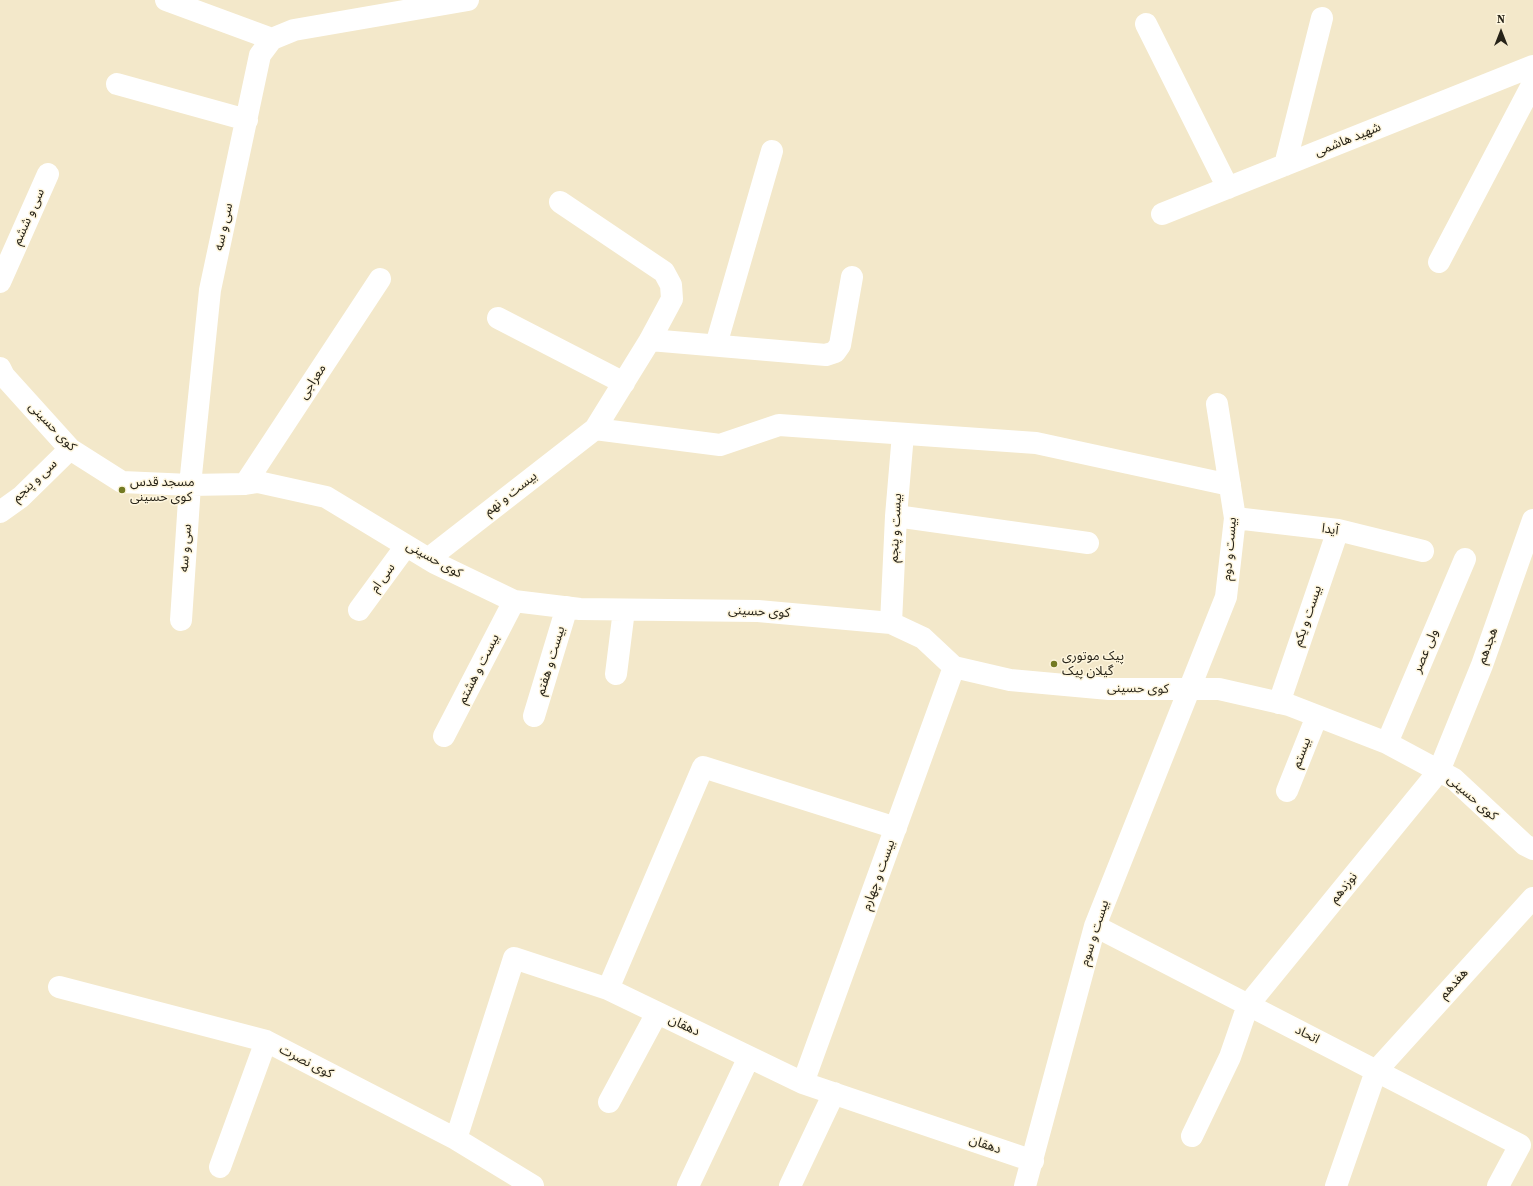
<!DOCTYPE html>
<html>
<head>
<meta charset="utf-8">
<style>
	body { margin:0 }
	#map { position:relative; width:1533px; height:1186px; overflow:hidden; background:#f3e8ca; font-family:"Source Serif 4",serif }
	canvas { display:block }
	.north { position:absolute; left:1481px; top:12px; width:40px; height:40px; -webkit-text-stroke:3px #fef6de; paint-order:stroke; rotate:0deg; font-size:11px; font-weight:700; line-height:16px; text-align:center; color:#272318 }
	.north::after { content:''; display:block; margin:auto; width:14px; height:18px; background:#272318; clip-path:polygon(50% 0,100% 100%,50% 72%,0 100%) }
</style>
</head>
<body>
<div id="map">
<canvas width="1533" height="1186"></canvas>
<div class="north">N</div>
</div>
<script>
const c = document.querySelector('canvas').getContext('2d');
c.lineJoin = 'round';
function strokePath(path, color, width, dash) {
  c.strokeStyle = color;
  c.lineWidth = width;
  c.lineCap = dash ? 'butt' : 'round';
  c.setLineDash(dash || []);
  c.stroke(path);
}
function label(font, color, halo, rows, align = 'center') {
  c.font = font + ' "Source Serif 4","Noto Sans Arabic",serif';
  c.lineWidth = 3;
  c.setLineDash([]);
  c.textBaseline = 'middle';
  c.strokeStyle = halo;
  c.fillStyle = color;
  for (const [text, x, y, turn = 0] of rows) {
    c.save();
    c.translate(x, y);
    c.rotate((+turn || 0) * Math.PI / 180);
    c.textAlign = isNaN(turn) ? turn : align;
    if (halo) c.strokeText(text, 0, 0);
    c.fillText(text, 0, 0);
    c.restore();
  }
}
strokePath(new Path2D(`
	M 166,0 L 272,39
	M 1146,24 L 1228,188
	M 117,84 L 247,120
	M 1285,165 L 1322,18
	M 1162,214 L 1533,66
	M 1439,262 L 1533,83
	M 0,282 L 48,174
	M 498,318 L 624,383
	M 650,340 L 826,355 L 835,352 L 840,345 L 852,277
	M 716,345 L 772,151
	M 0,368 L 4,376 L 70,449 L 122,482 L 190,485 L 245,484 L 258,482 L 326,497 L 435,563 L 514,601 L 580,609 L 758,611 L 891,623 L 923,638 L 954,667 L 1010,680 L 1109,689 L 1219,689 L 1289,705 L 1387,743 L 1454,779 L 1525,845 L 1533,849
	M 595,429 L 720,445 L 779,425 L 1036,443 L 1230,485
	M 245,484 L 380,279
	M 0,512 L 21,497 L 70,449
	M 896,516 L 1088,543
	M 1235,518 L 1338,530 L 1423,551
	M 428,559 L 595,429 L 650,340 L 672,299 L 671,285 L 664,272 L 560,202
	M 359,610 L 406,546
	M 181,620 L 190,485 L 210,290 L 260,55 L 272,39 L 294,30 L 468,0
	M 891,623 L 896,516 L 903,434
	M 616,674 L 624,610
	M 1279,703 L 1338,530
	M 534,716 L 567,607
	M 444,736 L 514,601
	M 1387,743 L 1465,559
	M 1287,791 L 1317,716
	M 1095,926 L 1520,1145 L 1498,1186
	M 59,987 L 266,1041 L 456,1139 L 533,1186
	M 608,989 L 703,767 L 896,828
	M 803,1083 L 954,667
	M 609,1102 L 657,1013
	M 1192,1136 L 1230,1057 L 1248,1005 L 1439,771 L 1482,665 L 1533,520
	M 456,1139 L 514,958 L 608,989 L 803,1083 L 1033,1161
	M 220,1167 L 266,1041
	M 688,1186 L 749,1057
	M 790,1186 L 834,1093
	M 1025,1186 L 1095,926 L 1226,597 L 1235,518 L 1217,404
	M 1336,1186 L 1376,1071 L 1533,898`), '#fff', 22);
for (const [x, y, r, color] of [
	[122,490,4,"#737a23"],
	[1054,664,4,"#737a23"]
]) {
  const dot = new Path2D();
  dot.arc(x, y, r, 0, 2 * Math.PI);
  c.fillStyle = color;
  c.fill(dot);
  strokePath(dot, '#fef6de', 1.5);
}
label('13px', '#272318', '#fef6de', [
	["شهید هاشمی",1348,140,-22],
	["سی و ششم",29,217,-66],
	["سی و سه",224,227,-78],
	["معراجی",313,382,-57],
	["کوی حسینی",52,427,46],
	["سی و پنجم",35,481,-43],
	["بیست و نهم",511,494,-38],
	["بیست و پنجم",896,528,-87],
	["آیدا",1330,530,8],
	["سی و سه",186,548,-86],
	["بیست و دوم",1230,549,-85],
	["کوی حسینی",434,560,29],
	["سی ام",383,578,-54],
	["کوی حسینی",759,612,3],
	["بیست و یکم",1308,616,-71],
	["هجدهم",1488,646,-70],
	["ولی عصر",1426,651,-67],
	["بیست و هفتم",551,661,-73],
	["بیست و هشتم",479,669,-63],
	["کوی حسینی",1138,689,1],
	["بیستم",1302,753,-69],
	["کوی حسینی",1472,798,41],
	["بیست و چهارم",879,875,-70],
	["نوزدهم",1344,888,-51],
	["بیست و سوم",1095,933,-72],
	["هفدهم",1454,984,-48],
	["دهقان",684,1026,25],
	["اتحاد",1307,1035,27],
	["کوی نصرت",306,1062,27],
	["دهقان",985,1145,19]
]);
label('13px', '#272318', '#fef6de', [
	["مسجد قدس",130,483],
	["کوی حسینی",130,498],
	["پیک موتوری",1062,657],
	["گیلان پیک",1062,672]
], 'left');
</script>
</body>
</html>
